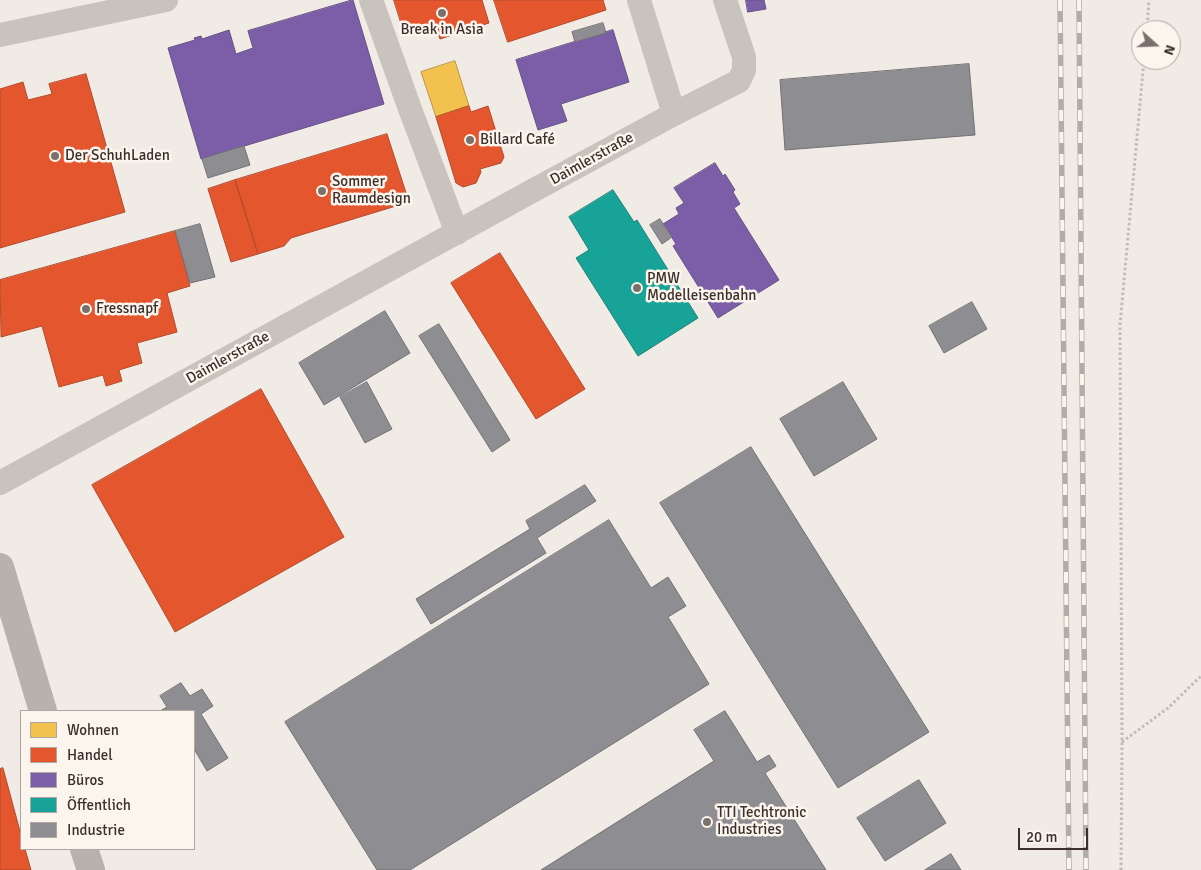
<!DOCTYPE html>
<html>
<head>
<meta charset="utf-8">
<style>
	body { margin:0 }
	#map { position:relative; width:1201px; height:870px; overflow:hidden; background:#f0ebe5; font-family:Signika,sans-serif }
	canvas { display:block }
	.legend { position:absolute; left:20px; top:710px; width:175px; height:140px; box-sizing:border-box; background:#fbf5ee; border:1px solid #aea6a0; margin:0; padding:6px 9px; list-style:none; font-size:15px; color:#3b302b }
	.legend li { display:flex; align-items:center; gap:10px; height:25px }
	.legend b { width:25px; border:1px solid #aea6a0 }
	.north { position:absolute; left:1131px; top:20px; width:50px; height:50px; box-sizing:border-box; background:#fbf5ee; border:1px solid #aea6a0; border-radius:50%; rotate:110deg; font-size:14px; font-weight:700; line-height:20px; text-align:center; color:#3b302b }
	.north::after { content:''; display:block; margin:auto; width:18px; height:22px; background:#7a716c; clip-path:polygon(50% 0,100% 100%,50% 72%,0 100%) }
	.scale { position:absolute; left:1018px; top:828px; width:70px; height:22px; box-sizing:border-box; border:2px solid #3b302b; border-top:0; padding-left:6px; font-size:15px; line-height:18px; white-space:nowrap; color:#3b302b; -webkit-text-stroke:4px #fbf5ee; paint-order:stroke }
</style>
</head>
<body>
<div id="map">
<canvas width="1201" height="870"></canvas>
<ul class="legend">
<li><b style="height:14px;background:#f2c14e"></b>Wohnen</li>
<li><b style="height:14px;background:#e4572e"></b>Handel</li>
<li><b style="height:14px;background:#7b5ea7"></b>Büros</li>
<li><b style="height:14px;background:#17a398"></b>Öffentlich</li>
<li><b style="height:14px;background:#8d8d92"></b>Industrie</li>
</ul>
<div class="north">N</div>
<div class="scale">20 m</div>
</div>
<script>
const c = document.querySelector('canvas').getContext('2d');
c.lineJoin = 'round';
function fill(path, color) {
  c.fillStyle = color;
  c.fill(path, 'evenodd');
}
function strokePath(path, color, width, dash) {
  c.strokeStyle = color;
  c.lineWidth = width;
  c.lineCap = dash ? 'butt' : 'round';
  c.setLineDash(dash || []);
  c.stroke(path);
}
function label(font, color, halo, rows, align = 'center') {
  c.font = font + ' Signika,sans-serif';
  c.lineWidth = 5;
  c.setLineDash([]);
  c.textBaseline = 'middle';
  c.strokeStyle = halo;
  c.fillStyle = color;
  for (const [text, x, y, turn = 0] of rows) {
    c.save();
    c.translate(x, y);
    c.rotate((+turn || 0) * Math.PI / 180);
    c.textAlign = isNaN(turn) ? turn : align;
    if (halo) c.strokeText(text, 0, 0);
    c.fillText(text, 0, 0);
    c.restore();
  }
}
const homes = new Path2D(`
	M 455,61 L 469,106 L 436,117 L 421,72 Z`);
fill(homes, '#f2c14e');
strokePath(homes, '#bb9644', 1);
const shops = new Path2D(`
	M 394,0 L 482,0 L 489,23 L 440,39 L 435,25 L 405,35 Z
	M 494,0 L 603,0 L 606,10 L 508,42 Z
	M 86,74 L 125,212 L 0,248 L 0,89 L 23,82 L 28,100 L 52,94 L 49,84 Z
	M 469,106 L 471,112 L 488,106 L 504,157 L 501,163 L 480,169 L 481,172 L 476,183 L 463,187 L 456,183 L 436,117 Z
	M 387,134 L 409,202 L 291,238 L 284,246 L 258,254 L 235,180 Z
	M 235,180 L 258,254 L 231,262 L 208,189 Z
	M 175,231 L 190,286 L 167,293 L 177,332 L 137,343 L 142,363 L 119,370 L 122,381 L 106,386 L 103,375 L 59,387 L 42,326 L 1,337 L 0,280 Z
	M 500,253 L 585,389 L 536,419 L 451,283 Z
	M 261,389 L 344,537 L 175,632 L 92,485 Z
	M 3,768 L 21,835 L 21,849 L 25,849 L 31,870 L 0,870 L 0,769 Z`);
fill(shops, '#e4572e');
strokePath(shops, '#b14b2d', 1);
const offices = new Path2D(`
	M 353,0 L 384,104 L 201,159 L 168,48 L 195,40 L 194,38 L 201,36 L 202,39 L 229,30 L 236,54 L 253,48 L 248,31 Z
	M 746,0 L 764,0 L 766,9 L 748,12 Z
	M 613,30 L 629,82 L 561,104 L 567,121 L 538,130 L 516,60 Z
	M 715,163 L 723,176 L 725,174 L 735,190 L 733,192 L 740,204 L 734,208 L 779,280 L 718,318 L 673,246 L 676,244 L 663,224 L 679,214 L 676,208 L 684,203 L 674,188 Z`);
fill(offices, '#7b5ea7');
strokePath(offices, '#685082', 1);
const public = new Path2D(`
	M 613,190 L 634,222 L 637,220 L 698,318 L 638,356 L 576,258 L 589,250 L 569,217 Z`);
fill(public, '#17a398');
strokePath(public, '#228077', 1);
const industry = new Path2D(`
	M 603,23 L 606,33 L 575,42 L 572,32 Z
	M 969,64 L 975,135 L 785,150 L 780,80 Z
	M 244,146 L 250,165 L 208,178 L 202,159 Z
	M 660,219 L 672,237 L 662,244 L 650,225 Z
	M 200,224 L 215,277 L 190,283 L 175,231 Z
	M 972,302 L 987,329 L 944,353 L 929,326 Z
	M 385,311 L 410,353 L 324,405 L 299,363 Z
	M 439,324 L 510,440 L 492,452 L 419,336 Z
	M 367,382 L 392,429 L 365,443 L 340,397 Z
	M 843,382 L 877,439 L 814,476 L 780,419 Z
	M 751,447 L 929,732 L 838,788 L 660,503 Z
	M 585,485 L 596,501 L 537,538 L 546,553 L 431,624 L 416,599 L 530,529 L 526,521 Z
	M 609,520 L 651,588 L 668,577 L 686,606 L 668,617 L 709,684 L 410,870 L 377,870 L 285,722 Z
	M 181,683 L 190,696 L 202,689 L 213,706 L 201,714 L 228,758 L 207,771 L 194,749 L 194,711 L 160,711 L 167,707 L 160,696 Z
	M 725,711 L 757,762 L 769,755 L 776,766 L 765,773 L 826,870 L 541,870 L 714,761 L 694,730 Z
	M 919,780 L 946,823 L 885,861 L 857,818 Z
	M 951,854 L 961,870 L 925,870 Z`);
fill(industry, '#8d8d92');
strokePath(industry, '#747173', 1);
strokePath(new Path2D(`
	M 1147,30 L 1149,0
	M 1122,742 L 1168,708 L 1201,676
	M 1121,870 L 1122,743 L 1120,325 L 1144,60`), '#c2bbb6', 3, [2.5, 2.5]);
strokePath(new Path2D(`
	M 371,0 L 410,109 L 457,233
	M 639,0 L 674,114
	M 0,35 L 166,0
	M 0,483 L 534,190 L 674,114 L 739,81 L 744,70 L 744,57 L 725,0`), '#c9c3be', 24);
strokePath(new Path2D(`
	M 0,567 L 43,711
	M 84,849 L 91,870`), '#b8b1ad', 28);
const rail = new Path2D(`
	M 1060,0 L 1069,870
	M 1079,0 L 1086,870`);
strokePath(rail, '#b1aca8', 5.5);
strokePath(rail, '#fbf5ee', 4, [11]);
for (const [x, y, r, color] of [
	[442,13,5,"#7a716c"],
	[470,140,5,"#7a716c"],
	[55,156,5,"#7a716c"],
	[322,191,5,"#7a716c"],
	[637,288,5,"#7a716c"],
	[86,309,5,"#7a716c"],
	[707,822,5,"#7a716c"]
]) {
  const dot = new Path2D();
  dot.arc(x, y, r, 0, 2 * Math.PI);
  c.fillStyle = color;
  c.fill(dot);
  strokePath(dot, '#fbf5ee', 2);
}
label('15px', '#3b302b', '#fbf5ee', [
	["Break in Asia",442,30,"center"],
	["Billard Café",480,140],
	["Der SchuhLaden",65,156],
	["Sommer",332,182],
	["Raumdesign",332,199],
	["PMW",647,279],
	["Modelleisenbahn",647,296],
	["Fressnapf",96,309],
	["TTI Techtronic",717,813],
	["Industries",717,830]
], 'left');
label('15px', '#3b302b', '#fbf5ee', [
	["Daimlerstraße",592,159,-29],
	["Daimlerstraße",228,358,-29]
]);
</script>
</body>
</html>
